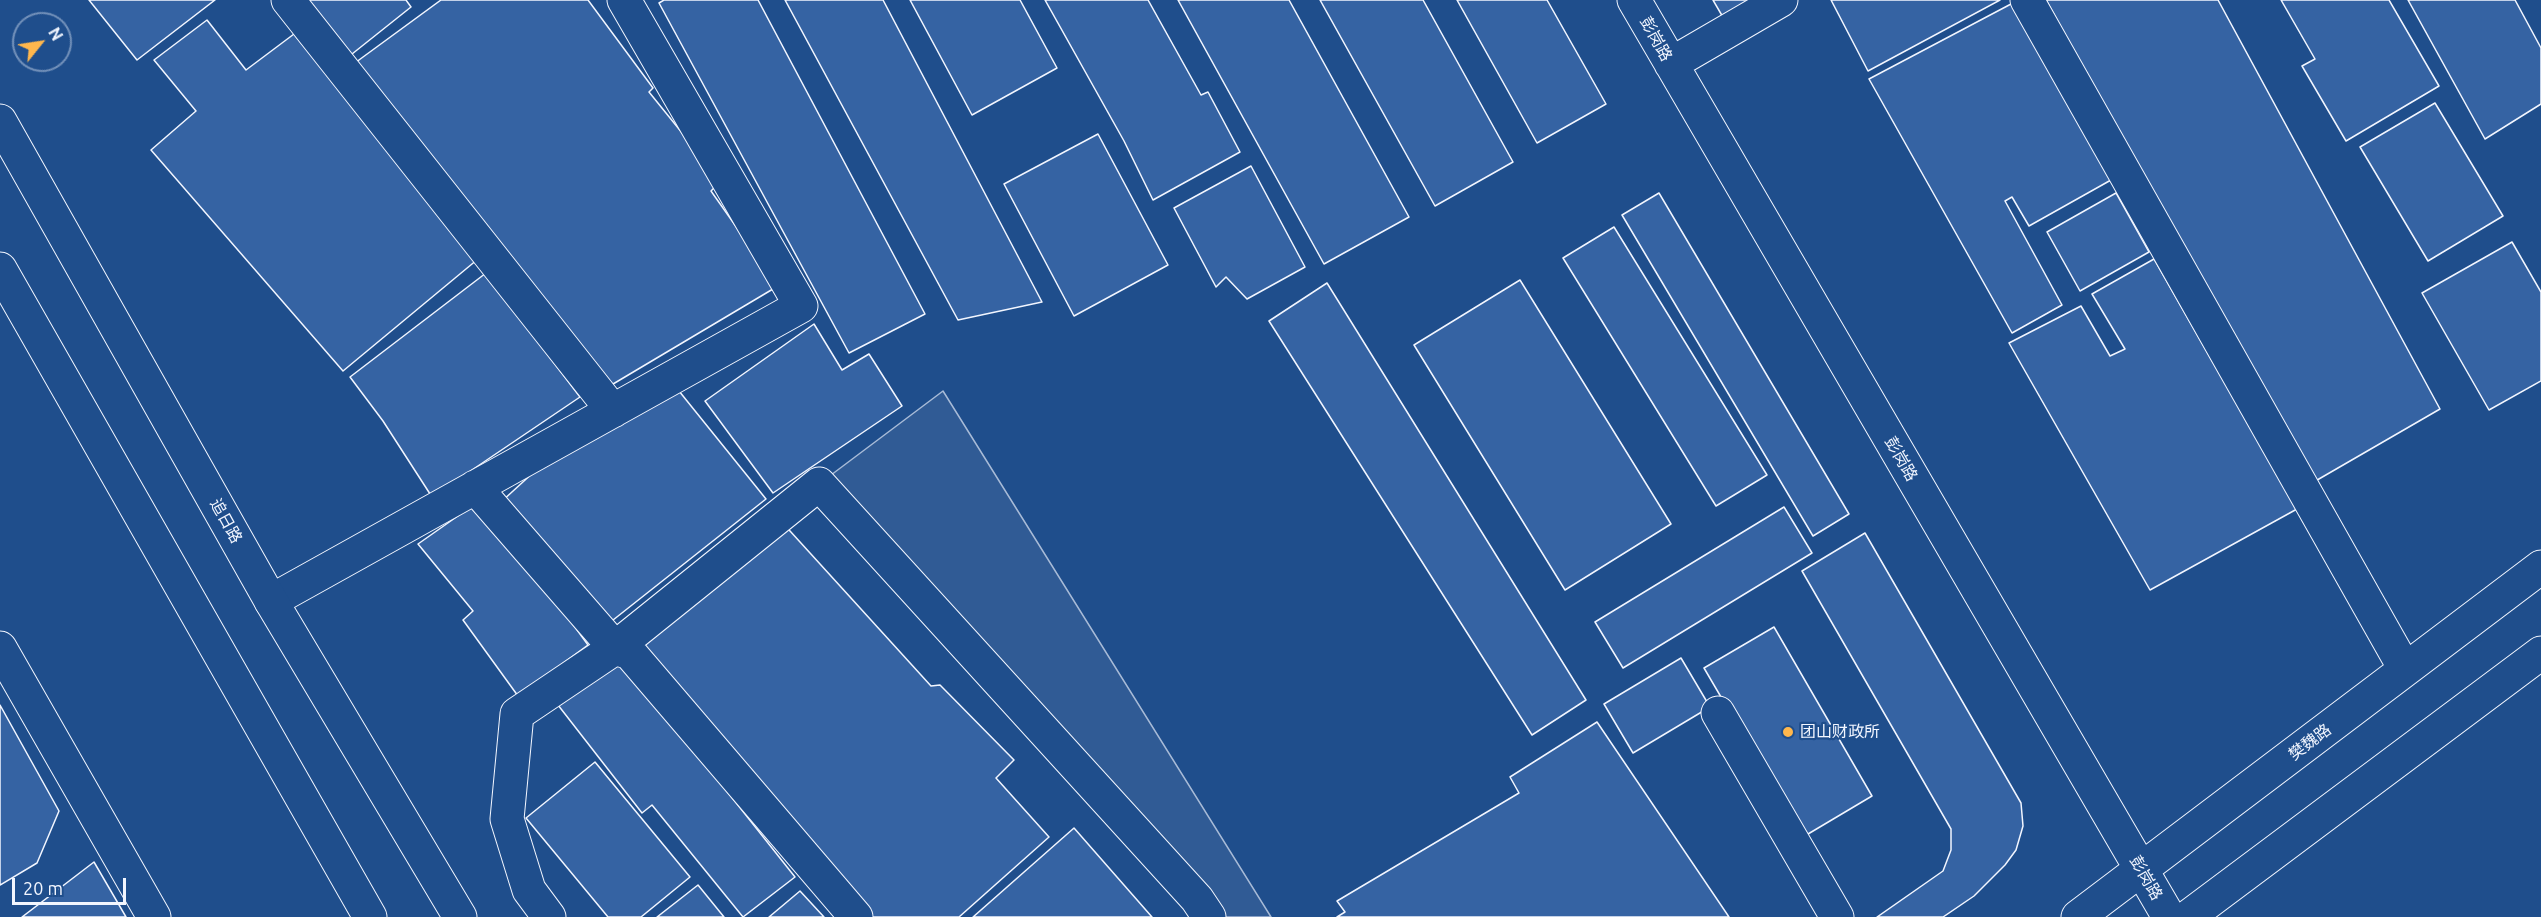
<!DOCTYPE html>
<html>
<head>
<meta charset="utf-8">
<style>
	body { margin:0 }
	#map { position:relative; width:2541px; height:917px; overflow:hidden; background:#1f4e8c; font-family:Ubuntu,sans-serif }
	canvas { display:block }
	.north { position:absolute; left:12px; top:12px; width:60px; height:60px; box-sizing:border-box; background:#1f4e8c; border:2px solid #7391ba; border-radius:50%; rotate:60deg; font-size:16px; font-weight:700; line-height:24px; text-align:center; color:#f2f6ff }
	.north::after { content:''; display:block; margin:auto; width:21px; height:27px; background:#ffb74d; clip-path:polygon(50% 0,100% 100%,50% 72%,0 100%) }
	.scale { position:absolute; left:12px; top:878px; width:114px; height:27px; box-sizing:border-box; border:3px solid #f2f6ff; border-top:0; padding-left:8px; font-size:18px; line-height:21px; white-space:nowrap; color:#f2f6ff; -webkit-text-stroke:4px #1f4e8c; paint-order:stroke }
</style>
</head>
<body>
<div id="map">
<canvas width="2541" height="917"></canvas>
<div class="north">N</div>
<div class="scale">20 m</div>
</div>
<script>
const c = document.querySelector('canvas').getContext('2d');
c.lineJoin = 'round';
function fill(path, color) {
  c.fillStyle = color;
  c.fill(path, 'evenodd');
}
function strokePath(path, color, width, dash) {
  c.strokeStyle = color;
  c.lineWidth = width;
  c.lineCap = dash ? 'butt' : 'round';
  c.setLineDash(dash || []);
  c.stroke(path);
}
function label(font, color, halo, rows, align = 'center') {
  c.font = font + ' Ubuntu,"Noto Sans SC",sans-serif';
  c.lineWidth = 4.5;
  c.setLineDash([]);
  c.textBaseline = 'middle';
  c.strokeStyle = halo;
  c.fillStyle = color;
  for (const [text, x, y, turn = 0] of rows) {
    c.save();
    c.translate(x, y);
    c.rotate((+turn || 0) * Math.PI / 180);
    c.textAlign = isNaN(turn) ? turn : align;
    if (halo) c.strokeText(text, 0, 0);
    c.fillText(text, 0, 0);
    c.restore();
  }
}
const parking = new Path2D(`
	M 943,391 L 1271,917 L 1209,917 L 819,484 Z`);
fill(parking, '#305b95');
strokePath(parking, '#a8bbd7', 1.5);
const building = new Path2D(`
	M 89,0 L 215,0 L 137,60 Z
	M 305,0 L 406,0 L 411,7 L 347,58 Z
	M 441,0 L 588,0 L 653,88 L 649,92 L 721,181 L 711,191 L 778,286 L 608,387 L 348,68 Z
	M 664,0 L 758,0 L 925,314 L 849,353 L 659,3 Z
	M 785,0 L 883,0 L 1042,302 L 958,320 Z
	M 910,0 L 1020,0 L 1057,68 L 972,115 Z
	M 1045,0 L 1148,0 L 1201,95 L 1208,92 L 1240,152 L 1153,200 L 1124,141 Z
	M 1178,0 L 1289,0 L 1409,217 L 1324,264 Z
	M 1320,0 L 1423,0 L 1513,162 L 1435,206 Z
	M 1457,0 L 1547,0 L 1606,104 L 1537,143 Z
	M 1713,0 L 1758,0 L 1724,19 Z
	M 1831,0 L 2000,0 L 1868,71 Z
	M 2046,0 L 2218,0 L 2440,409 L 2312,483 Z
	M 2281,0 L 2389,0 L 2439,86 L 2346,141 L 2302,66 L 2315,59 Z
	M 2408,0 L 2515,0 L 2541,48 L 2541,104 L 2485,139 Z
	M 2011,4 L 2111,180 L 2029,226 L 2012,197 L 2005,201 L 2062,305 L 2012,333 L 1869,79 Z
	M 207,20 L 246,70 L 294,34 L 478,259 L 343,371 L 151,150 L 196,111 L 154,60 Z
	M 2435,103 L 2503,216 L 2428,261 L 2360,147 Z
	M 1098,134 L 1168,265 L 1074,316 L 1004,184 Z
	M 1251,166 L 1305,267 L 1247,299 L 1226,277 L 1216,287 L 1174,208 Z
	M 1659,193 L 1849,514 L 1813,536 L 1622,215 Z
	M 2116,193 L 2149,252 L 2080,291 L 2047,232 Z
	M 1614,227 L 1767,475 L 1716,506 L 1563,258 Z
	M 2512,242 L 2541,292 L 2541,381 L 2489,410 L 2422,293 Z
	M 2154,259 L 2297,509 L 2150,590 L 2009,343 L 2081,306 L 2110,356 L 2125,349 L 2092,294 Z
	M 486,273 L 580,397 L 432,497 L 383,421 L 350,377 Z
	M 1520,280 L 1671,524 L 1565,590 L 1414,345 Z
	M 1327,283 L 1586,700 L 1532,735 L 1269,321 Z
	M 814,324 L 842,370 L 869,354 L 902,406 L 773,493 L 705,401 Z
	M 679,391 L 766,499 L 608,624 L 501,502 L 570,439 Z
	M 482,499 L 588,645 L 518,696 L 463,620 L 473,611 L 418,544 Z
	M 1784,507 L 1812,553 L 1623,668 L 1595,622 Z
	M 780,520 L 931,686 L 940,685 L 1014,760 L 996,778 L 1049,837 L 959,917 L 859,917 L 630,640 Z
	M 1865,533 L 2021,803 L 2023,826 L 2016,850 L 2005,865 L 1974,896 L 1943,917 L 1877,917 L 1943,871 L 1951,850 L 1951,829 L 1802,571 Z
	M 1774,627 L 1872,796 L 1803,837 L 1704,668 Z
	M 1681,658 L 1710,707 L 1633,753 L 1604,704 Z
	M 622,659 L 795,877 L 743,917 L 652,805 L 642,813 L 558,705 Z
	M 0,705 L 59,811 L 37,863 L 0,885 Z
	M 1597,722 L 1729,917 L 1337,917 L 1345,912 L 1337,901 L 1519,793 L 1510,777 Z
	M 595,762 L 690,877 L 641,917 L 608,917 L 526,818 Z
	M 1074,828 L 1152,917 L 973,917 Z
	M 94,862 L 126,917 L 22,917 Z
	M 698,885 L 724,917 L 657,917 Z
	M 800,891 L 824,917 L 769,917 Z`);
fill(building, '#3563a3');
strokePath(building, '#f2f6ff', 1.5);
const minor = new Path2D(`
	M 288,0 L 613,411
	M 1634,0 L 2169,917
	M 2027,0 L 2405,669
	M 1671,64 L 1781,0
	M 475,487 L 615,648 L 630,653 L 856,917
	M 271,601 L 801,306 L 624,0
	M 0,648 L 154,917
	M 1718,713 L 1837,917
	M 549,917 L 529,890 L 507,819 L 517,714 L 615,648 L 819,484 L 1197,899 L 1209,917
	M 2078,917 L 2541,567
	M 2188,917 L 2541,653`);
const major = new Path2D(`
	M 0,121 L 271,601 L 460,917
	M 0,269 L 370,917`);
strokePath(minor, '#f2f6ff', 35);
strokePath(major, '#f2f6ff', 35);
strokePath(minor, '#1f4e8c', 33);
strokePath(major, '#1f4e8c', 33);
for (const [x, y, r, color] of [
	[1788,732,6,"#ffb74d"]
]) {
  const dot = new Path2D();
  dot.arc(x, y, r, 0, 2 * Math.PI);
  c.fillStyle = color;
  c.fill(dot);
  strokePath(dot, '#1f4e8c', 2);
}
label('16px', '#f2f6ff', '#1f4e8c', [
	["彭岗路",1656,39,61],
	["彭岗路",1901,459,60],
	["追日路",226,521,61],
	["樊魏路",2310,742,-37],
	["彭岗路",2146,878,60]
]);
label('16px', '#f2f6ff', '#1f4e8c', [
	["团山财政所",1800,732]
], 'left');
</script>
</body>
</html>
